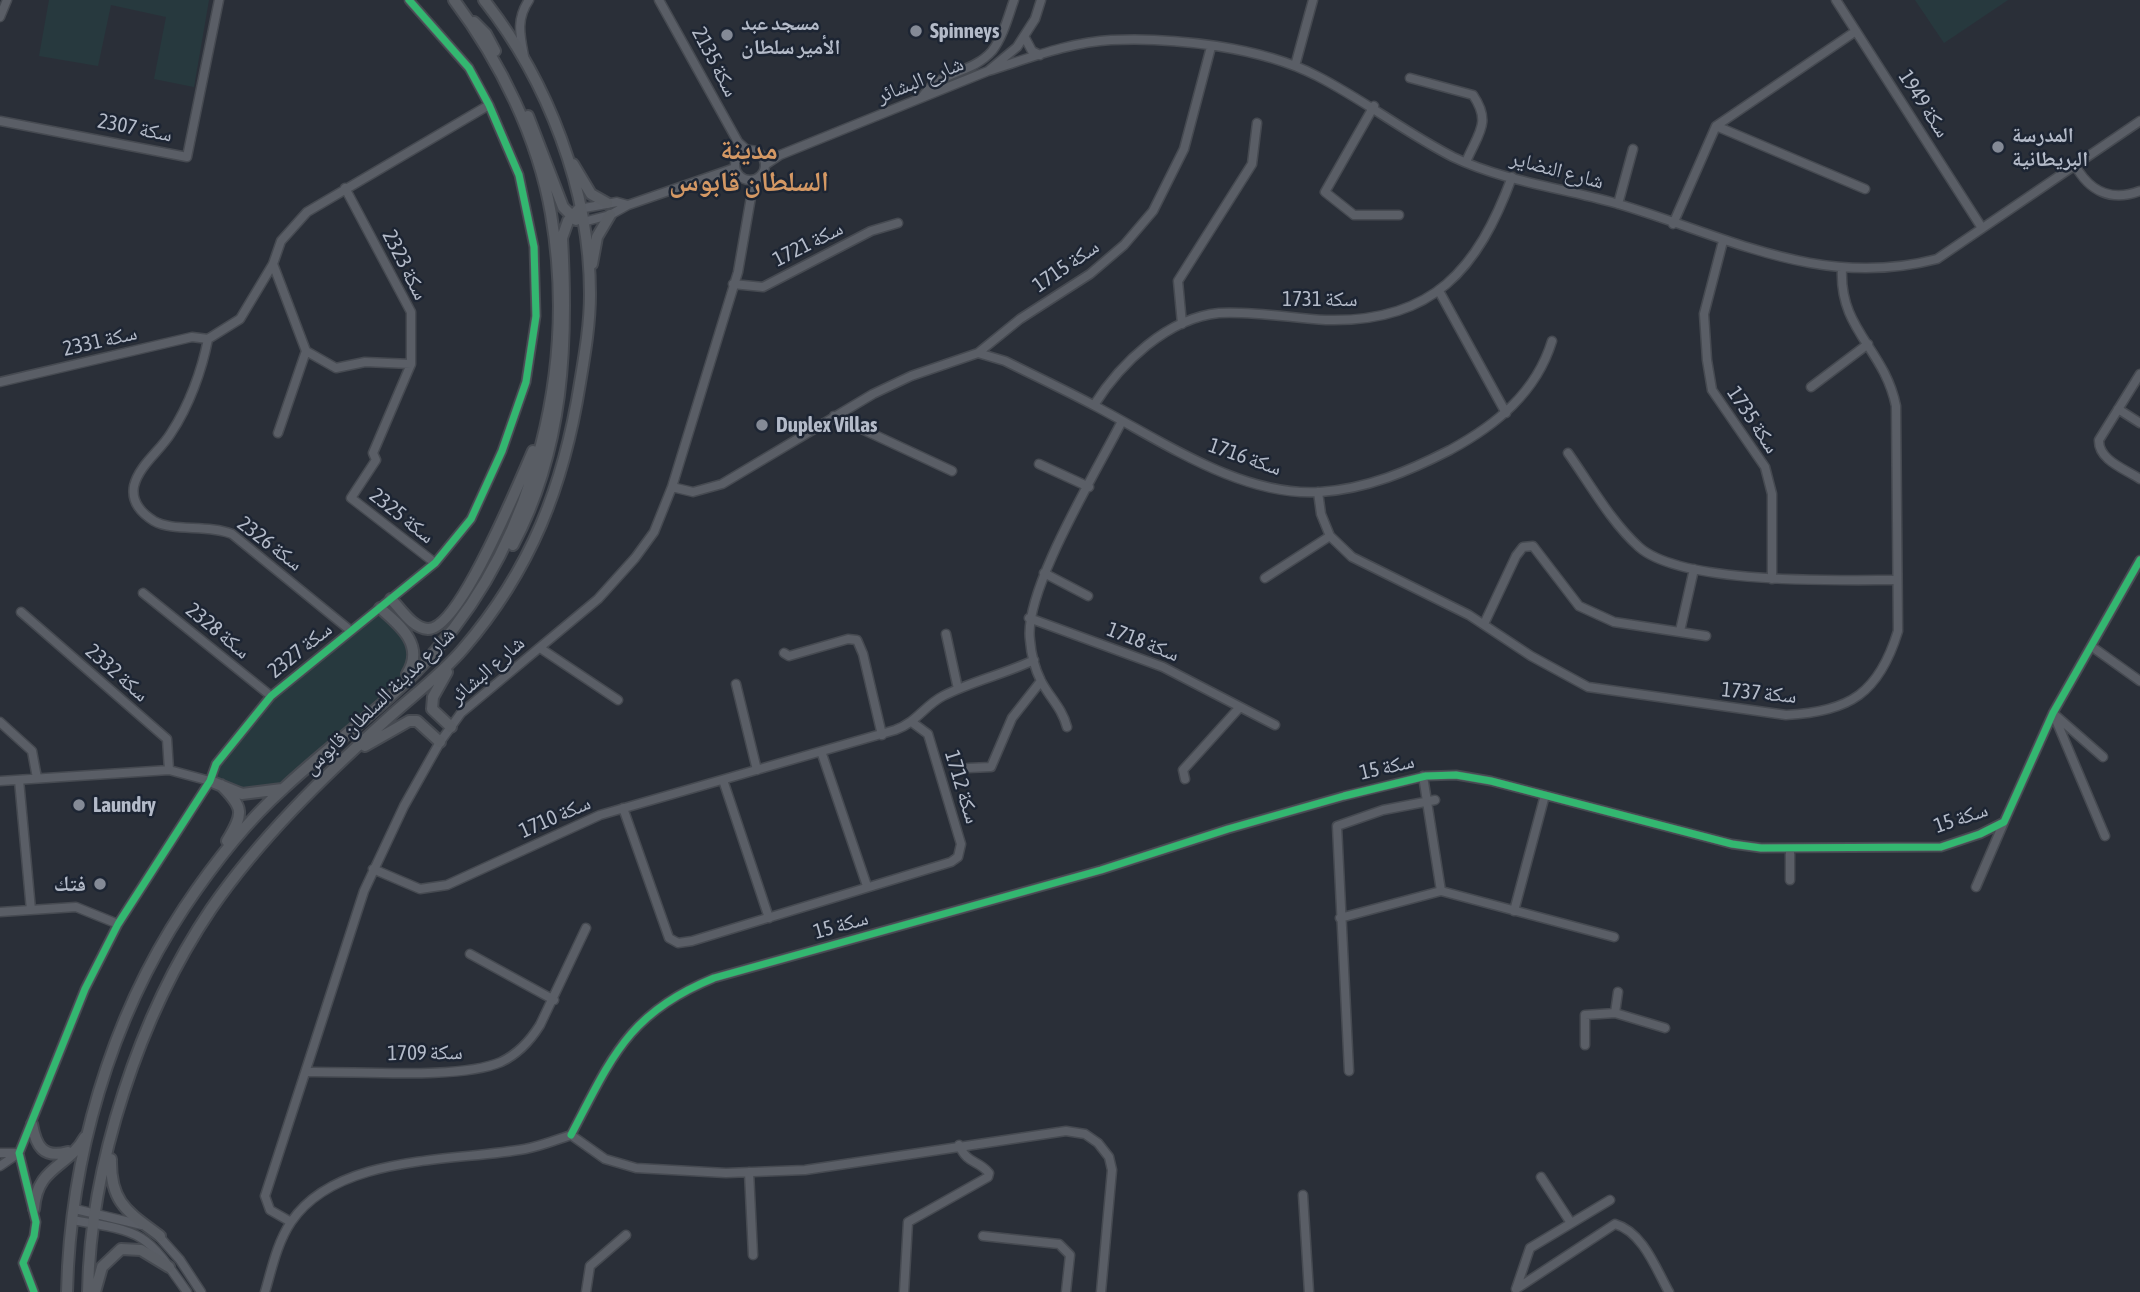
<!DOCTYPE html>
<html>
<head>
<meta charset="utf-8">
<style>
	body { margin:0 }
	canvas { display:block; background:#2a2f38 }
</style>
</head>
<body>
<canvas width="2140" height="1292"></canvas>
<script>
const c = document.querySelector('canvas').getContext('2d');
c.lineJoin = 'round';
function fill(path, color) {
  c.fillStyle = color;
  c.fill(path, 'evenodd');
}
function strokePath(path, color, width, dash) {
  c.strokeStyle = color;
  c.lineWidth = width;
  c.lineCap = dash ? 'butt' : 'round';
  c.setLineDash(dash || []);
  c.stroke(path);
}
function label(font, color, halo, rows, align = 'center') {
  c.font = font + ' "Asap Condensed","Noto Naskh Arabic",sans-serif';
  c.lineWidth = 5;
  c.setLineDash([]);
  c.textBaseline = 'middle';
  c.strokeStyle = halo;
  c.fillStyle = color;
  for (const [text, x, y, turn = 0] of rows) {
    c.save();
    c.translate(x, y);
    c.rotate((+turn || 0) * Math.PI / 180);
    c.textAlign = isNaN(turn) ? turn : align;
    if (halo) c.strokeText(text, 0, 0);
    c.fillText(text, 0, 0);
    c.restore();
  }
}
fill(new Path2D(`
	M 49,0 L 209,0 L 194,87 L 154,79 L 166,17 L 111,5 L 98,66 L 39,56 Z
	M 1915,0 L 2008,0 L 1944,43 Z
	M 380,609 L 413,649 L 405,675 L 389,694 L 281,788 L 253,793 L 211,780 C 234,716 327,652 380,609 Z`), '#27393e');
const minor = new Path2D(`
	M 659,0 L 738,142 L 748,151
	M 1836,0 L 1982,228
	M 0,17 L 7,0
	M 1024,36 L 1032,51 L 1040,55
	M 524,56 C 520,35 516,19 529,0
	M 1295,66 L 1313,0
	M 988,71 C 1027,59 1070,42 1111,40 C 1172,37 1262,47 1317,76 C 1364,100 1406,133 1453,157 C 1503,181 1562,188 1615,203 C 1725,235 1819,290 1937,259 L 2140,121
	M 1410,78 L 1473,95 C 1492,123 1478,133 1466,162
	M 923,96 C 939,71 972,74 992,51 C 1003,37 1008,17 1014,0
	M 1374,106 L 1325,192 L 1354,215 L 1399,215
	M 0,121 L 187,157 L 219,0
	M 1716,126 L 1865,189
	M735 165a15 15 0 1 1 30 0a15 15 0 1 1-30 0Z
	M 765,165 L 780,155 L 988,71 L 1017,47 L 1035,19 L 1041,0
	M 2075,165 C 2089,191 2111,202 2140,191
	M 345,188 L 411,312 L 411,364 L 373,453 L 376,460 L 351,498 L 435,563
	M 1618,204 L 1633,149
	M 579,209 L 617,202 L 628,205
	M 583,222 L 610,215 L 628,205 L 735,168
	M 1673,224 L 1716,126 L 1856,31
	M 1723,241 L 1704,314 L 1707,360 L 1712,390 L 1765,467 L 1772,494 L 1772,579
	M 273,264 L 306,351 L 336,368 L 365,362 L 411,364
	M 733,284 L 763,287 L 871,231 L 898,223
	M 1439,291 L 1506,413
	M 1182,324 L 1178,281 L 1252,164 L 1257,123
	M 208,339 C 202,370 189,406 171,433 C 161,450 139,465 134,486 C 131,502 141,513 154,521 C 173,532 208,524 232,534 L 351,631
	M 208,339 L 240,319 L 273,264 L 281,241 L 307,212 L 489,105
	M 978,353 L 1005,361 C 1035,376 1065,390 1095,406 C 1162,441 1241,497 1320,492 C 1367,489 1409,471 1450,450 C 1496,425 1536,393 1552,341
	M 2140,374 L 2099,440 C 2098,460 2125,469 2140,479
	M 0,382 L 192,337 L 208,339
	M 1811,387 L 1868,344
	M 1094,405 C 1120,364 1167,318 1219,313 C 1254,311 1291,318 1326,320 C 1433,323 1478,269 1512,177
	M 2118,409 L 2140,423
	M 834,416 L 952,471
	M 278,433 L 306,351
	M 1568,453 C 1590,484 1611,522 1639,547 C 1682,585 1838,580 1897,580
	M 1039,464 L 1089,487
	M 672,487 L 693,492 L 722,484 L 873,394 L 911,376 L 978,353 L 1020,319 L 1090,274 L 1124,245 L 1153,211 L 1184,149 L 1211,47
	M 1318,492 L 1321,514 L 1330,536 L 1352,557 L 1469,615 L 1531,656 L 1588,687 L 1786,715 C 1850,712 1879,693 1898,631 L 1896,406 C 1884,348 1839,330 1842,269
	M 1044,573 L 1088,596
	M 1265,578 L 1330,536
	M 143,593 L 271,696
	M 21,612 L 167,739 L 169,770
	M 1029,618 L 1163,667 L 1275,725
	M 1484,624 L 1516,556 L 1523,547 L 1533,546 L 1579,606 L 1614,622 L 1706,636
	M 1680,631 L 1694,569
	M 946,634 L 958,689
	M 2091,646 L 2140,681
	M 540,648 L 618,700
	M 784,653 L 789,656 L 848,639 L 857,640 L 863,654 L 882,735
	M 736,684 L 757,770
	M 2053,713 L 2105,836
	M 2055,715 L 2103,757
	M 0,722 L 32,751 L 37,778
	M 1067,727 C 1062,708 1050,698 1041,681 C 1035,669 1031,653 1030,640 C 1023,591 1098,469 1122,421
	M 822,754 L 867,886
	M 968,768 L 991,767 L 1012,718 L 1041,681
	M 1423,776 L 1441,891
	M 1185,779 L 1183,770 L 1240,707
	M 19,780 L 31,910
	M 723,780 L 769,918
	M 0,781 L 169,770 L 210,781
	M 623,808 L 669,938 L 678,943 L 692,941 L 951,862 L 958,857 L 961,844 L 928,734 L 913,723
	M 1790,850 L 1790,880
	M 373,869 L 420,889 L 447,885 L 600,815 L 895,730 C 917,722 924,706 943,696 C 972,681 1005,674 1034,660
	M 1976,887 L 2004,822
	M 1514,911 L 1545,795
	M 0,912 L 76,907 L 118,924
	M 1340,918 L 1441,891 L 1614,937
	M 470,954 L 554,1000
	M 1615,1013 L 1665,1028
	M 1585,1045 L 1585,1015 L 1615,1013 L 1618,992
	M 1349,1071 L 1337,826 L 1383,810 L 1435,800
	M 307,1072 C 357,1071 459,1080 501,1062 C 518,1054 530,1041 540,1025 L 586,928
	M 571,1135 C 612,1057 628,1013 714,978 L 1101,870 L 1228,829 L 1344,796 L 1426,776 L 1456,775 L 1491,781 L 1732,844 L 1761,848 L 1941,847 L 1980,834 L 2004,822 L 2053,713 L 2140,560
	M 571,1135 L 605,1159 L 636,1168 L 726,1173 L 805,1170 L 1066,1131 L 1085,1134 L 1098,1143 L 1109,1157 L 1112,1170 L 1101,1292
	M 0,1153 L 19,1153
	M 0,1166 L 19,1153
	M 749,1172 L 753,1255
	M 1541,1177 L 1571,1223
	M 1303,1195 L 1309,1292
	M 75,1209 L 142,1225
	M 72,1220 C 145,1232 145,1232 187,1292
	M 291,1222 L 270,1210 L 265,1196 L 364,891 L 404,806 L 440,742 L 461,713 L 598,599 L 635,558 L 654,532 L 672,487 L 738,272 L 751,197 L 759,177
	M 156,1233 L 180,1260 L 201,1292
	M 983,1236 L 1059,1244 L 1070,1255 L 1066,1292
	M 1516,1289 L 1615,1224 C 1643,1232 1656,1269 1669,1292
	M 1516,1289 L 1530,1248 L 1610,1200
	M 34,1292 L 23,1263 L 34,1236 L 36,1222 L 19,1153 L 85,989 L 118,924 L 210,781 L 216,764 L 271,696 L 435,563 L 471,519 L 502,451 L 526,382 L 536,316 L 534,247 L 519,175 L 489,105 L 469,68 L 409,0
	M 265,1292 C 272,1268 277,1243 291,1222 C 337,1154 452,1162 525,1149 C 541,1146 556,1140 571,1135
	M 586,1292 L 590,1266 L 626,1235
	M 904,1292 L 908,1222 L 988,1177 L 989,1173 C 977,1159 968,1165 959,1145`);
const secondary = new Path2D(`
	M 474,22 L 486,34 L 495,51
	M 528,116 L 563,207 L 576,220
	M 573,164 L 591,194 L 607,203
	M 592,264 L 597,237 L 610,215
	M 513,545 C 564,449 568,345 562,238 L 568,221 L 579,209
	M 391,599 C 401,609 412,628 428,629 C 460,629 520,480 533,451
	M 380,608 C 401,626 425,646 407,674
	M 447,672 L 433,697 L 432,709 L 451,727
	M 365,746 L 409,721 L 417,721 L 440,742
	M 210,781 L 242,794 L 282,789
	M 221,785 C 244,808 244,813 227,841
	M 32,1124 C 36,1146 43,1159 68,1152
	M 111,1159 C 110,1203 128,1212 160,1236
	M 34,1209 C 37,1166 68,1168 85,1137
	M 67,1292 C 70,1158 110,1020 184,908 C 212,866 245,823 283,789 C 333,742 392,702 436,650 C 537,534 577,364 551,214 C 538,138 500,61 454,0
	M 88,1292 C 90,1165 140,1014 211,909 C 260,838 323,777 387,719 C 412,696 440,676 463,649 C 531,570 564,485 580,383 C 585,353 590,324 590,294 C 590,190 548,81 484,0
	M 95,1292 L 102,1267 L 121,1249 L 141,1250 L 169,1267`);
strokePath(minor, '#464a51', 11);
strokePath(secondary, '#464a51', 14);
strokePath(minor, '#5a5e66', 8);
strokePath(secondary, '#595d64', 10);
strokePath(new Path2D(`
	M 571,1135 C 612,1057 628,1013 714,978 L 1101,870 L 1228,829 L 1344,796 L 1426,776 L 1456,775 L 1491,781 L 1732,844 L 1761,848 L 1941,847 L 1980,834 L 2004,822 L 2053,713 L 2140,560
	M 34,1292 L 23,1263 L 34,1236 L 36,1222 L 19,1153 L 85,989 L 118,924 L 210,781 L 216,764 L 271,696 L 435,563 L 471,519 L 502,451 L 526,382 L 536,316 L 534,247 L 519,175 L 489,105 L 469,68 L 409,0`), '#33b770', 7);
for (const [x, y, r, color] of [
	[916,31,7,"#848a96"],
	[727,35,7,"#848a96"],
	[1998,147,7,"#848a96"],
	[762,425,7,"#848a96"],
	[79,805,7,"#848a96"],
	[100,884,7,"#848a96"]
]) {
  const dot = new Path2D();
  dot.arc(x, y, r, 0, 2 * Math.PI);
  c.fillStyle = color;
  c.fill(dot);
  strokePath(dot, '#1d2533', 2.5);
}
label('bold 21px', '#b4bbc9', '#1d2533', [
	["مسجد عبد",741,23],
	["الأمير سلطان",741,47],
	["Spinneys",930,31],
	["المدرسة",2012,135],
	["البريطانية",2012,159],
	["Duplex Villas",776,425],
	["Laundry",93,805],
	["فتك",86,884,"right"]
], 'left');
label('21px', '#b4bbc9', '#1d2533', [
	["سكة 2135",715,62,62],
	["شارع البشائر",920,80,-22],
	["سكة 1949",1924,104,57],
	["سكة 2307",135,128,11],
	["شارع النضاير",1557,170,15],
	["سكة 1721",808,244,-27],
	["سكة 2323",405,265,63],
	["سكة 1715",1066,266,-35],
	["سكة 1731",1320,299],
	["سكة 2331",100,341,-13],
	["سكة 1735",1753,420,56],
	["سكة 1716",1245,457,19],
	["سكة 2325",402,516,38],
	["سكة 2326",270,544,37],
	["سكة 2328",218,631,39],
	["سكة 1718",1143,642,21],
	["سكة 2327",300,650,-39],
	["شارع البشائر",487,670,-41],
	["سكة 2332",117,673,41],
	["سكة 1737",1759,693,5],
	["شارع مدينة السلطان قابوس",379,701,-44],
	["سكة 15",1387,767,-13],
	["سكة 1712",962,787,73],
	["سكة 1710",555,817,-24],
	["سكة 15",1961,818,-19],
	["سكة 15",841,925,-16],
	["سكة 1709",425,1053,-1]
]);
label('bold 28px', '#d49864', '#1d2533', [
	["مدينة",749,150],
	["السلطان قابوس",749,182]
]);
</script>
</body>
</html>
